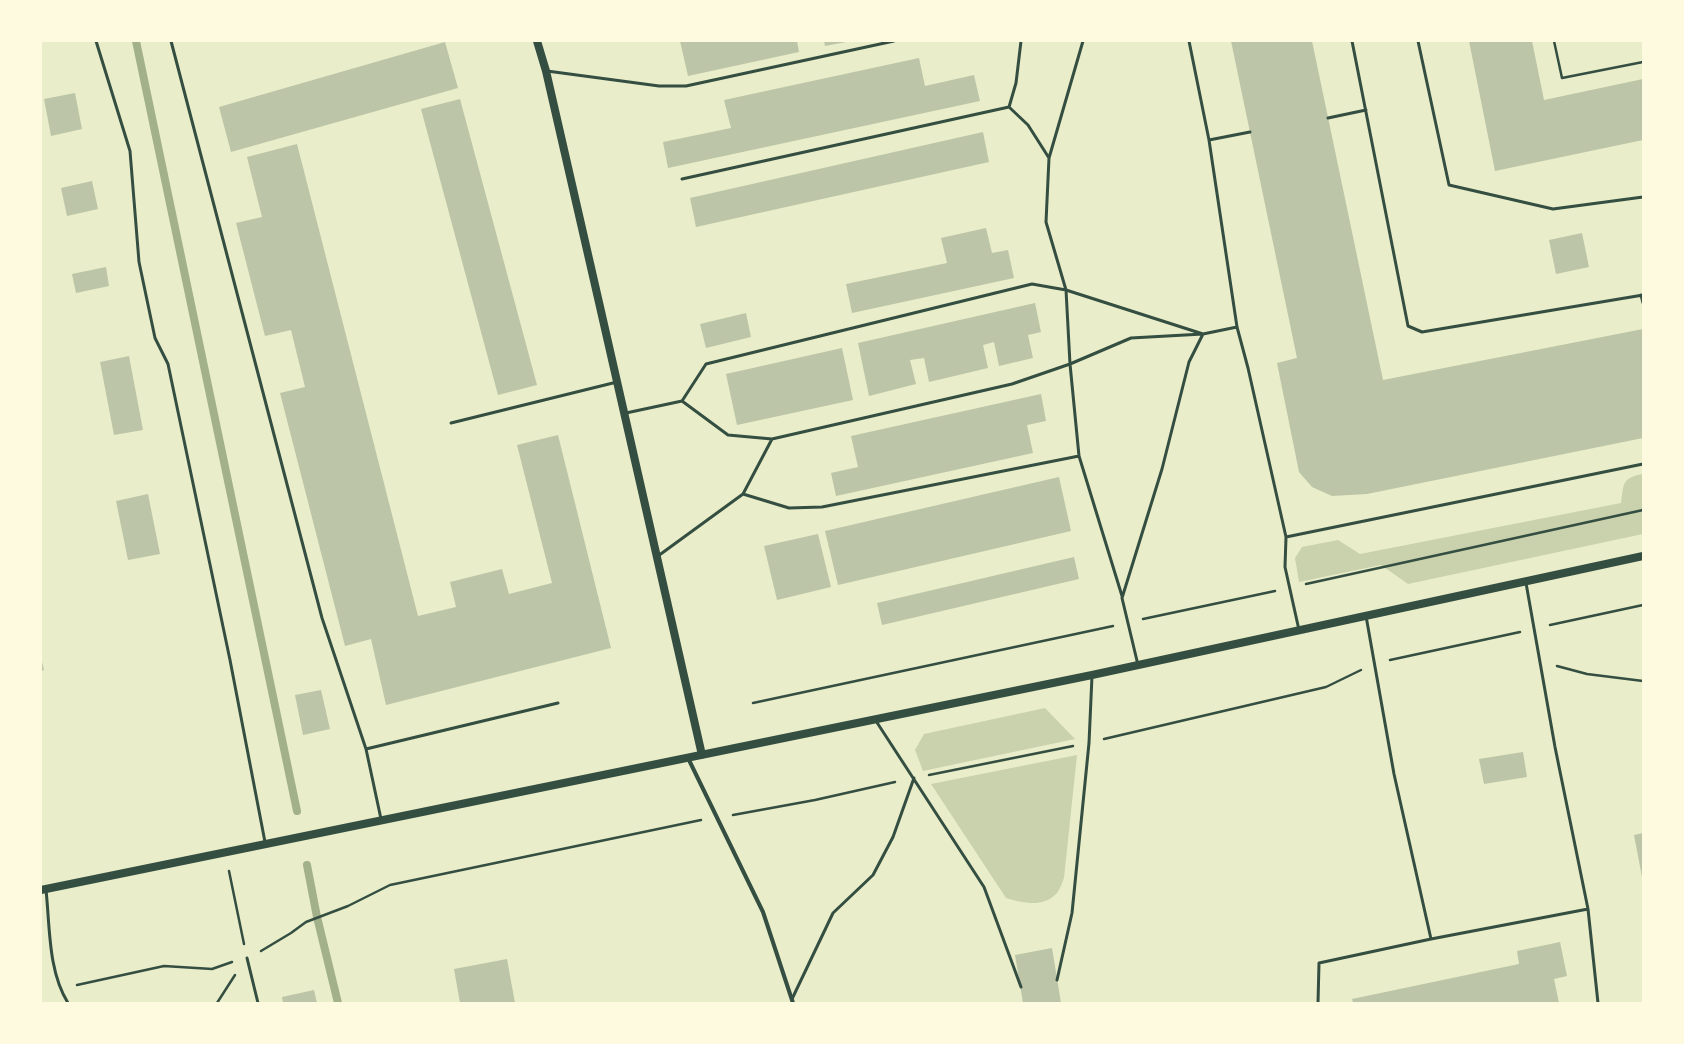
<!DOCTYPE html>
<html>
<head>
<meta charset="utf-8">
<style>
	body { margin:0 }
	#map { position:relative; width:1684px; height:1044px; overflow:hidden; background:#e9edc9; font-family:"Fira Sans Condensed",sans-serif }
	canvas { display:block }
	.frame { position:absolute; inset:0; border:42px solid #fefae0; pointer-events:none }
</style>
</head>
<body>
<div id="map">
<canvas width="1684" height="1044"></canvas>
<div class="frame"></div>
</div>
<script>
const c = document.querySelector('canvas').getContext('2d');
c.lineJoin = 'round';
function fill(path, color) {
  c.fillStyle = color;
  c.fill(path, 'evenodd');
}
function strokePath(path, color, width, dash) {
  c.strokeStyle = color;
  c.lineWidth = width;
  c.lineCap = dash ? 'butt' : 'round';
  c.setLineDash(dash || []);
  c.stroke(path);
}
fill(new Path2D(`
	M 1643,474 L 1643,534 L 1408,584 L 1381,565 L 1299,582 L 1295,558 L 1302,547 L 1338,540 L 1360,554 L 1621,503 C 1624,484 1621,478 1643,474 Z
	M 1045,708 L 1075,739 L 923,771 L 915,750 L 924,734 Z
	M 1077,755 L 1064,878 C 1062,883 1060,889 1057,893 C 1044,908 1022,903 1006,898 L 931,784 Z`), '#cad2ad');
strokePath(new Path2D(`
	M 136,41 L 297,811
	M 307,865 L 317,917 L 338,1003`), '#a3b18a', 8);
fill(new Path2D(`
	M 680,41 L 797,41 L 799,52 L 688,76 Z
	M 824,41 L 846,41 L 846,42 L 825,46 Z
	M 1231,41 L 1312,41 L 1383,380 L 1643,329 L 1643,438 L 1367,494 L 1332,496 L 1312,487 L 1299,472 L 1277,363 L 1297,358 Z
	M 1469,41 L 1532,41 L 1544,100 L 1643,79 L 1643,140 L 1495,171 Z
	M 445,42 L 458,88 L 231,152 L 219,107 Z
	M 919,58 L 925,86 L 974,75 L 980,101 L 668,168 L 663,142 L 731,128 L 724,100 Z
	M 75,93 L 82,129 L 51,136 L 44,99 Z
	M 460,99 L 537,385 L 498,395 L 421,109 Z
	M 983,132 L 989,162 L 696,227 L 690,198 Z
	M 297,144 L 418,616 L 456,607 L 450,582 L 502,569 L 509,594 L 552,583 L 517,445 L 558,435 L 611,648 L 386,705 L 371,639 L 345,646 L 280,393 L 305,387 L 291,330 L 265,336 L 236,223 L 262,217 L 247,157 Z
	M 92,181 L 98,209 L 67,216 L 61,188 Z
	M 986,228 L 992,253 L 1008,250 L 1014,278 L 852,313 L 846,284 L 947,263 L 941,238 Z
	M 1582,233 L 1589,267 L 1556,274 L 1549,240 Z
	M 106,267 L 109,286 L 76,293 L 72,274 Z
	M 1035,303 L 1041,332 L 1028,335 L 1033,358 L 999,366 L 994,342 L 983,345 L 988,368 L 929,382 L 924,358 L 910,360 L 916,384 L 869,396 L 858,343 Z
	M 746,313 L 751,337 L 706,348 L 700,324 Z
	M 842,348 L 853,400 L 737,425 L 726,374 Z
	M 129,356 L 143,430 L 114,435 L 100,362 Z
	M 1041,394 L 1046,421 L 1027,425 L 1033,453 L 836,496 L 831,473 L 858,467 L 851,436 Z
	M 1059,477 L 1071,531 L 838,585 L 825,531 Z
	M 148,494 L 160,554 L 128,560 L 116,501 Z
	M 818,534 L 831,587 L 777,600 L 764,546 Z
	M 1074,557 L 1079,579 L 882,625 L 877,603 Z
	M 41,658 L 44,670 L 41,671 Z
	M 321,690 L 330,729 L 303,735 L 295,695 Z
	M 1523,752 L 1527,777 L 1484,784 L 1479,759 Z
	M 1643,833 L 1643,877 L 1642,877 L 1634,835 Z
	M 1560,942 L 1567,976 L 1554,979 L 1559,1003 L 1353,1003 L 1352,999 L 1519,964 L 1517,951 Z
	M 1052,948 L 1061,1003 L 1023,1003 L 1015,955 Z
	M 507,959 L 515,1003 L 460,1003 L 454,969 Z
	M 314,990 L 317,1003 L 283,1003 L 282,997 Z`), '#bcc5a7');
strokePath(new Path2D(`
	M 1554,41 L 1562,78 L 1643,62
	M 1306,584 L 1643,510
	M 1143,619 L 1275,591
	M 1550,625 L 1643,605
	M 1390,660 L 1520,632
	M 1557,666 L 1587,674 L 1643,681
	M 753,703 L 1113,626
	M 1104,739 L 1326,687 L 1361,670
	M 929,775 L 1073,746
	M 733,815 L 815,800 L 895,782
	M 229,871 L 244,944
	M 261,951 L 291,933 L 306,922 L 348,906 L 390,885 L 701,820
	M 77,985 L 164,966 L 212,969 L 232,962
	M 217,1003 L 235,975`), '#344e41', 2.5);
strokePath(new Path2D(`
	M 96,41 L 130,151 L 139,262 L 155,338 L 168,364 L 230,660 L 265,842
	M 171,41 L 322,618 L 366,749 L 381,819
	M 1083,41 L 1049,158 L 1046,222 L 1066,290 L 1070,364 L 1079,456 L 1122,596
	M 1189,41 L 1209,140 L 1237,327 L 1248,368 L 1286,537 L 1285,567 L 1299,630
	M 1352,41 L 1408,326 L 1422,332 L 1643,295
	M 1418,41 L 1449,185 L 1553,209 L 1643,197
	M 547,71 L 659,86 L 686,86 L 894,41
	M 1009,107 L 1028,125 L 1049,158
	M 1328,118 L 1366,110
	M 1209,140 L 1250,132
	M 682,179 L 1009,107 L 1016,83 L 1021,41
	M 1641,295 L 1643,303
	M 682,401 L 728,435 L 772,439
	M 626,413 L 682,401 L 706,364 L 1032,284 L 1066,290 L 1203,334 L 1237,327
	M 451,423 L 617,382
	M 743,494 L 789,508 L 822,507 L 1079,456
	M 1286,537 L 1643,464
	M 658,556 L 743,494 L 772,439 L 1012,384 L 1070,364 L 1131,338 L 1203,334 L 1189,362 L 1162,469 L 1122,598 L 1138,665
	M 1526,583 L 1555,747 L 1588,909 L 1598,1003
	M 876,721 L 984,887 L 1021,987
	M 366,749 L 558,703
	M 46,890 C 50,927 48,971 68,1003
	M 1431,939 L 1588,909
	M 247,958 L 258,1003
	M 1057,980 L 1072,913 L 1089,743 L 1092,676
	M 792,999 L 833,913 L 873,875 L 893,837 L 914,778
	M 1318,1003 L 1319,963 L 1431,939 L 1394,774 L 1366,616`), '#344e41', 3);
strokePath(new Path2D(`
	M 688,758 L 763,912 L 793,1003`), '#344e41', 4);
strokePath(new Path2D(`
	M 537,41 L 546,71 C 598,299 651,527 702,755
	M 41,890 L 1092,675 L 1643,556`), '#344e41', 8);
</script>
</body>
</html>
